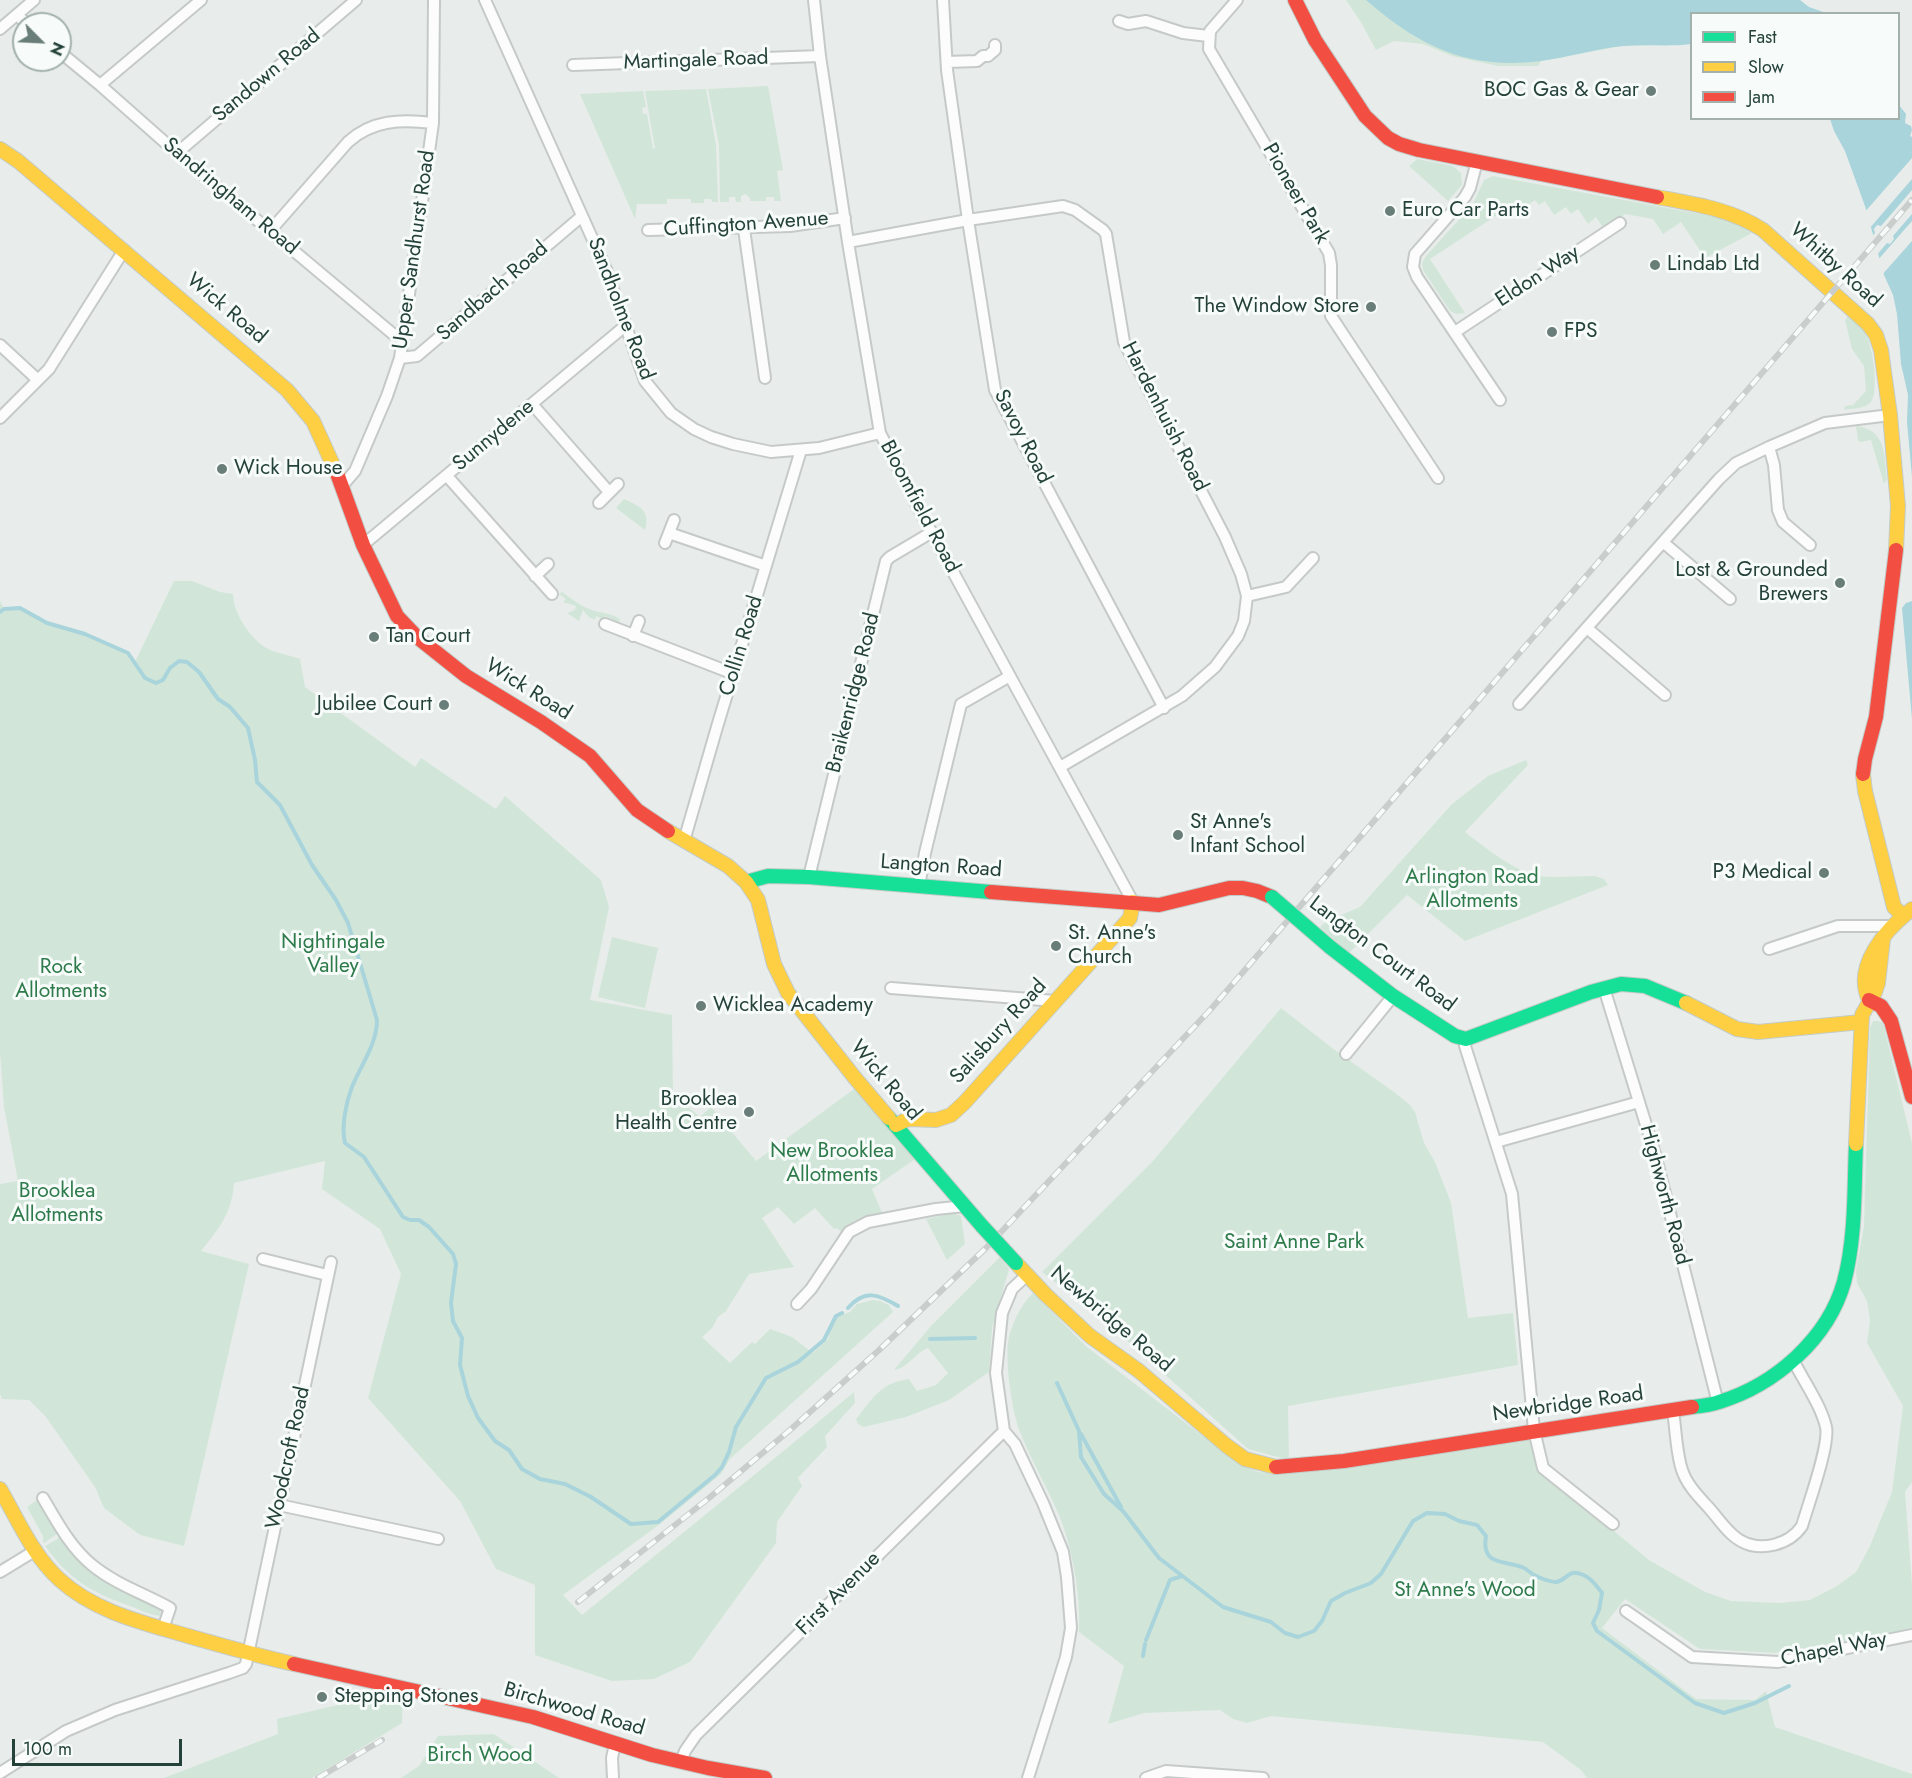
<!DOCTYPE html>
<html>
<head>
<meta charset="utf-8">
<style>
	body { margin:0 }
	#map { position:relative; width:1912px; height:1778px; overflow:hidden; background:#e8edeb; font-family:Jost,sans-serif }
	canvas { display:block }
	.legend { position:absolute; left:1690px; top:12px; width:210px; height:108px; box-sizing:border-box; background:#f7fbf9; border:2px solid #a3b1ad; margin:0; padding:8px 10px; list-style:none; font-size:18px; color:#24423a }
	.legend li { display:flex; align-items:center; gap:12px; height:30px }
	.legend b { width:30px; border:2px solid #a3b1ad }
	.north { position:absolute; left:12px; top:12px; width:60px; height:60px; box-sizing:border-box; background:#f7fbf9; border:2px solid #a3b1ad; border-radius:50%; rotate:114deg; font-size:16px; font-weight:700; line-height:24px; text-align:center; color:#24423a }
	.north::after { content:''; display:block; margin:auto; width:21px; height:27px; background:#697e78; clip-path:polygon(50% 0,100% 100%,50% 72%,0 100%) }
	.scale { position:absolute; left:12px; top:1739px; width:170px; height:27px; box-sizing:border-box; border:3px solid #24423a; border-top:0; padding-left:8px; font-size:18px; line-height:21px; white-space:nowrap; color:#24423a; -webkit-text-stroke:4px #f7fbf9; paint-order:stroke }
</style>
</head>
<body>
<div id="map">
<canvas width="1912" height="1778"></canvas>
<ul class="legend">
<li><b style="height:8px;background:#16e098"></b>Fast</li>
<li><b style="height:8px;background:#ffcf43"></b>Slow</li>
<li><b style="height:8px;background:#f24e42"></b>Jam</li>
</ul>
<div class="north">N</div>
<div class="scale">100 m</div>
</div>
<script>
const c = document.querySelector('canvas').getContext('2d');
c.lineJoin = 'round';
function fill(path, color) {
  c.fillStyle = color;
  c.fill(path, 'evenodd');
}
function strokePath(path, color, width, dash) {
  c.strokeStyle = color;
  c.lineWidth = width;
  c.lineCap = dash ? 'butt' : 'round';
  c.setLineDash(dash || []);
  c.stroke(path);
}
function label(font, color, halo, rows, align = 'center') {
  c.font = font + ' Jost,sans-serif';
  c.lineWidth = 6;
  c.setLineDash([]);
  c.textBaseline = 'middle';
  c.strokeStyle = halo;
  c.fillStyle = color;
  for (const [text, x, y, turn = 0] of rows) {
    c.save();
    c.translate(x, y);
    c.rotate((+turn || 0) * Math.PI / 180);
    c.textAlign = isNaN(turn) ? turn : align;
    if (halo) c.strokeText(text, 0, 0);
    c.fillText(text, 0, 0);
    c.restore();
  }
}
fill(new Path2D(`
	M 1346,0 L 1404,0 L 1691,44 L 1622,46 L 1541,61 L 1538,66 L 1498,66 L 1452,56 L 1423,44 L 1394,41 L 1376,50 L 1362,24 Z
	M 768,86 L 783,170 L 777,171 L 781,201 L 774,201 L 774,197 L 766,197 L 766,201 L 750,201 L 750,198 L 745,194 L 741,196 L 741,202 L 736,202 L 735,197 L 729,197 L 729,202 L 720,202 L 719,145 L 708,89 Z
	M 706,89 L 716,145 L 718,202 L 712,202 L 711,199 L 704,199 L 704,203 L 691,203 L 691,199 L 667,199 L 667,204 L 637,204 L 635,219 L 580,94 L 643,91 L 646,107 L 642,108 L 643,114 L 647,114 L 653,149 L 655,148 L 645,91 Z
	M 1417,159 L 1453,166 L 1461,173 L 1462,185 L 1448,201 L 1409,166 Z
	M 1493,176 L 1722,218 L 1737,223 L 1752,233 L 1705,258 L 1681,222 L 1663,234 L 1653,219 L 1625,214 L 1604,229 L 1596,217 L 1588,224 L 1578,209 L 1571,214 L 1566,207 L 1554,215 L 1545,201 L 1539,205 L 1535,200 L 1519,211 L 1514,204 L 1430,259 L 1465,313 L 1456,314 L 1450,311 L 1423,270 L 1422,263 L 1426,256 L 1473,204 L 1484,180 Z
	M 1848,316 C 1856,322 1863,328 1867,337 C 1873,349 1879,391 1871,402 C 1865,409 1853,408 1844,410 L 1845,406 L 1853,405 L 1866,391 L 1864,366 L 1852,349 L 1845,320 Z
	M 1856,426 C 1887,430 1884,455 1887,479 L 1884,484 L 1871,440 L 1860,442 L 1858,440 Z
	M 624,499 C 639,506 651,510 645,530 L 616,508 Z
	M 174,581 L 192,581 L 220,592 L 233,594 C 233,613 251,640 268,649 C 277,653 289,655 300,659 L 305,687 L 415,767 L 421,758 L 496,809 L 505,796 L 601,880 L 609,907 L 590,1000 L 672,1015 L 673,1094 L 700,1117 L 711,1107 L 756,1161 L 854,1089 L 915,1159 L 872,1189 L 883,1215 L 854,1221 L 841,1232 L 837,1228 L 834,1229 L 815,1208 L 794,1224 L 778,1207 L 762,1218 L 794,1267 L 749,1274 L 726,1311 L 718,1317 L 712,1328 L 702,1337 L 730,1363 L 752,1342 L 755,1344 L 770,1329 L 792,1337 L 813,1353 L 828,1339 L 834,1320 L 838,1316 L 850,1312 L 857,1304 L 873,1300 L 880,1301 L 889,1305 L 893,1312 L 730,1459 L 721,1474 L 660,1524 L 563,1595 L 582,1615 L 786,1449 L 854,1392 L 855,1403 L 825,1436 L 827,1447 L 798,1478 L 802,1486 L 777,1522 L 776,1543 L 690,1662 L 654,1679 L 612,1681 L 535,1655 L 535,1585 L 496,1569 L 460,1501 L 368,1398 L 401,1274 L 380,1229 L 322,1189 L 325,1161 L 234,1183 C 232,1213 219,1229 201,1251 L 249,1264 L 184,1546 L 140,1535 L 104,1508 L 95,1487 L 46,1417 L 29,1400 L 2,1399 L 0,1394 L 0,1184 L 18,1181 L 4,1107 L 0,1052 L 0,601 L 4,609 L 20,608 L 47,623 L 85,634 L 128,653 L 135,662 Z
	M 562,592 C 569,597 583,608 592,610 C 603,614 609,612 620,619 L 619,622 L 605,616 L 603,619 L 596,616 L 595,620 L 589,617 L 583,610 L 579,621 L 567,613 L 575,610 L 576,606 L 563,602 L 566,599 L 559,594 Z
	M 1526,760 L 1528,765 L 1465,832 C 1480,844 1519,874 1538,876 C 1556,878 1576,876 1595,876 L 1604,879 L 1608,885 L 1465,941 L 1407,895 L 1349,953 L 1320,927 L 1327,921 L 1360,907 L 1452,804 L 1488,776 Z
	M 612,937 L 658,948 L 645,1008 L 598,997 Z
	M 1281,1008 L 1336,1051 L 1394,1092 L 1410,1105 L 1415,1112 L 1424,1143 L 1435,1162 L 1451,1203 L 1468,1318 L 1513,1313 L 1518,1365 L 1288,1406 L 1289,1460 L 1248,1449 L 1104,1320 L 1042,1272 L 1153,1161 Z
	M 1873,1021 L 1878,1021 L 1883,1023 L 1912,1143 L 1912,1482 L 1905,1492 L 1912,1585 L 1912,1631 L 1774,1653 L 1700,1649 L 1625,1599 L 1602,1628 L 1696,1699 L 1755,1700 L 1766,1691 L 1775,1727 L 1912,1774 L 1912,1778 L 1587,1778 L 1581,1770 L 1543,1742 L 1271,1716 L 1247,1723 L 1233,1719 L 1220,1710 L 1144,1713 L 1108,1724 L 1124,1666 L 1079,1632 C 1081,1597 1073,1553 1061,1520 C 1049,1490 1032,1462 1020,1432 C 1012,1412 1004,1358 1009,1337 C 1013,1321 1021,1305 1033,1293 L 1087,1347 L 1239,1464 L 1258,1472 L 1271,1473 L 1533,1440 L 1552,1480 L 1649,1560 L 1705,1592 L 1731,1601 L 1780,1603 L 1810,1600 L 1837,1586 L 1856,1572 L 1869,1548 L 1892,1492 L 1903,1406 L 1867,1343 L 1870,1320 L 1867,1301 L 1857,1283 L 1856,1270 L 1864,1226 L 1870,1028 Z
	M 953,1213 L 961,1216 L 965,1244 L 947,1260 L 926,1219 Z
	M 1000,1257 L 1009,1269 L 992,1328 L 989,1372 L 949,1400 L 906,1417 L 864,1427 L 858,1424 L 856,1419 C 873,1398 880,1383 909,1379 L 917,1391 L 936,1385 L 948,1373 L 928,1348 C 915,1353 908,1368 894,1370 L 931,1326 Z
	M 37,1500 L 60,1532 L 44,1543 L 43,1542 L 43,1536 L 27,1507 Z
	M 62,1536 L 73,1552 L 157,1606 L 161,1610 L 160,1616 C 151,1615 142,1611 133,1607 C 93,1593 70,1581 45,1546 Z
	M 369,1689 L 403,1694 L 402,1723 L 312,1778 L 164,1778 L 278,1734 L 277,1719 L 351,1702 L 366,1702 Z
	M 494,1734 L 559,1778 L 401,1778 L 419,1766 L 438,1736 Z`), '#d1e6d8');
fill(new Path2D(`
	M 1366,0 L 1800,0 L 1809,7 L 1826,13 L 1692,14 L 1691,44 C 1669,47 1646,44 1623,46 C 1595,49 1569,57 1541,61 C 1468,70 1420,47 1366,0 Z
	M 1899,105 L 1906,114 L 1905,123 L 1911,126 L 1912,130 L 1910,136 L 1912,137 L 1912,477 L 1907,422 L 1908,395 L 1901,364 L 1897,314 L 1893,295 L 1884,275 L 1866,209 L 1845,151 L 1834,131 L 1830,119 L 1898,118 Z
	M 1912,601 L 1912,719 L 1902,608 L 1906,603 Z`), '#a9d4db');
fill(new Path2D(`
	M 1912,158 L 1912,179 L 1869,229 L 1864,213 Z
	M 1912,190 L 1912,214 L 1893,236 L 1894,239 L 1890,244 L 1887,243 L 1876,256 L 1871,238 L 1875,233 L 1874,229 L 1877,225 L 1881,226 Z
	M 1912,221 L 1912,241 L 1881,276 L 1877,261 Z`), '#e8edeb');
strokePath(new Path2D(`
	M 0,612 L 4,609 L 20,608 L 47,623 L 85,634 L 128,653 L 145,678 L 156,683 L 163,680 L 170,668 L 179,661 L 187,662 L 199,672 L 218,699 L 230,707 L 248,728 L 255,760 L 257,782 L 280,805 L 312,865 L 336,900 L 348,923 L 377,1020 C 377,1044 361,1065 352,1087 C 346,1103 341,1126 345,1143 L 364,1157 L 403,1217 L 410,1220 L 419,1220 L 429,1227 L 453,1254 L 456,1264 L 451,1303 L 453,1321 L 462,1338 L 460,1365 L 468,1396 L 478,1418 L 495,1441 L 509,1450 L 522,1469 L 540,1479 L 565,1484 L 591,1497 L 631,1524 L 658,1522 L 715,1475 L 722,1467 L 729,1452 L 736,1427 L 766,1378 L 798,1362 L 824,1340 L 836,1316 L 842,1313
	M 848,1308 C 865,1289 878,1294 898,1306
	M 930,1339 L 975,1338
	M 1057,1383 L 1079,1431 L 1081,1457 L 1104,1494 L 1123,1511 L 1159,1558 L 1223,1607 L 1271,1622 L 1285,1633 L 1298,1637 L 1314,1631 L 1322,1621 L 1331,1601 L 1345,1593 L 1371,1583 L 1381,1574 L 1413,1521 L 1427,1513 L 1445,1514 L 1459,1521 L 1477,1525 L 1486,1536 C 1481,1565 1502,1560 1522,1567 C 1527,1569 1530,1573 1534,1575 C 1539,1578 1551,1582 1556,1582 C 1564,1582 1568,1571 1577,1573 C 1589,1575 1595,1584 1602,1593 L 1599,1610 L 1593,1623 L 1597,1631 L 1695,1703 L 1724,1713 L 1755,1703 L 1789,1686
	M 1081,1434 L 1121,1507
	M 1146,1640 L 1170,1580 L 1182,1576
	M 1143,1656 L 1145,1644`), '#a9d4db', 4);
const street = new Path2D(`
	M 485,0 L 606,269 L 645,381 L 671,413 L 694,429 L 711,437 L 733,444 L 771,452 L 819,448 L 880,433
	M 814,0 L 820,56 L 848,242 L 880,433 L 921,513 L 1133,902
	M 943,0 L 947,70 L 968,220 L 995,390 L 1164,708
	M 1237,0 L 1210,31 L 1209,49 L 1329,253 L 1331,265 L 1331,316 L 1438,478
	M 17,15 L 27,24
	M 1119,21 L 1128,24 L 1146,21 L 1183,33 L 1208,36
	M 0,29 L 34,0
	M 60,52 L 100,85 L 177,153 L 393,334 L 404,336
	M 947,62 L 977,61 L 983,56 L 988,56 L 995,50 L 995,45
	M 573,65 L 820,56
	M 100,85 L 201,0
	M 177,153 L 356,0
	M 1477,161 L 1470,188 L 1465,197 L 1415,254 L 1413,267 L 1417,277 L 1500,400
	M 744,229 L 765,378
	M 648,230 L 790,226 L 845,218
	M 270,231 L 348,142 C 372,120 401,119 433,123
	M 848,242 L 968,220 L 1063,206 L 1075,210 L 1103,230 L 1106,234 L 1124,342 L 1225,537 L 1241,574 L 1247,596 L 1244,621 L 1238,636 L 1215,667 L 1182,696 L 1060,767
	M 1455,332 L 1620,223
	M 0,345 L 38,380 L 49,369 L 124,250
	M 400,358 L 417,356 L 582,216
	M 532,404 L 609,492
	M 0,418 L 38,380
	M 1769,447 L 1774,465 L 1778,510 L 1783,522 L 1810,545
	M 447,476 L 552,594
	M 342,486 L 355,471 L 387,396 L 400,358 L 433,123 L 434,0
	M 599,503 L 618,484
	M 669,533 L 766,566
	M 665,543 L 674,520
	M 1664,543 L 1730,599
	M 363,545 L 625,326
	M 535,576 L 548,564
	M 1247,596 L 1286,587 L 1313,558
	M 605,624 L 734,674
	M 1587,628 L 1665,695
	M 633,636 L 639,621
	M 1519,704 L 1719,479 L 1736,463 L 1769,447 L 1825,423 L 1890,415
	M 684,841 L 717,727 L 801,450
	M 809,877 L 886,561 L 890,557 L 932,532
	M 919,886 L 925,853 L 961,704 L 1010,676
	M 1769,949 L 1838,926 L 1891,926
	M 891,988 L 1055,1001
	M 1604,988 L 1655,1154 L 1718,1403
	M 1466,1039 L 1465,1046 L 1512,1194 L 1534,1430 L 1543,1468 L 1613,1524
	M 1346,1054 L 1393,996
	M 1496,1142 L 1639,1102
	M 263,1259 L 327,1275
	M 1027,1275 L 1012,1289 L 1002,1313 L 996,1373 L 1004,1431 L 1015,1444 L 1043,1503 L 1063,1552 L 1067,1577 L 1071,1628 L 1066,1657 L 1028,1778
	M 797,1304 L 811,1289 L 849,1232 L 868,1222 L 936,1209 L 965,1206
	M 1673,1411 C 1676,1430 1676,1452 1682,1470 C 1687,1485 1698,1496 1709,1508 C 1718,1518 1728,1534 1741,1541 C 1761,1552 1789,1545 1802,1526 C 1808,1505 1830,1445 1826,1427 C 1821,1405 1803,1380 1793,1360
	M 43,1498 C 57,1522 71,1548 92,1565 C 115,1584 145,1594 170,1608 L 163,1629
	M 279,1505 L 438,1539
	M 0,1572 L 36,1550
	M 1626,1611 L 1692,1657 L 1778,1662 L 1912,1635
	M 681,1762 L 685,1751 L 696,1735 L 1004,1431
	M 0,1773 L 66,1731 L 115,1710 L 229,1673 L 243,1668 L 246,1664 L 331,1262
	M 613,1778 L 612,1758 L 615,1744
	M 1146,1778 L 1166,1771 L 1263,1778`);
const fast = new Path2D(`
	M 746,882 L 768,876 L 809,877 L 991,892
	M 1330,947 L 1393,996 L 1455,1036 L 1466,1039 L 1591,992 L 1621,984 L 1645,986 L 1686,1003
	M 889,1118 L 982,1226
	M 1692,1407 C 1701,1406 1711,1405 1719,1402 C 1775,1385 1828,1339 1844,1282 C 1856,1237 1854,1189 1856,1144`);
const slow = new Path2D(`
	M 0,149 L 18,161 L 287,390 L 313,421 L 338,476
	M 1657,197 C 1694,204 1731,209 1763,230 L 1868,324 L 1876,335 L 1881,350 L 1890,415 L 1898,506 L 1896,550
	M 1863,774 L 1865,791 L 1894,907 L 1902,915
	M 668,831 L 728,866 L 746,882 L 758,900 L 774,964 L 788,993 L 855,1078 L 889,1118
	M 1869,1000 C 1853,966 1886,929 1912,909
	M 1686,1003 L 1737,1029 L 1758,1032 L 1861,1022
	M 896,1125 L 908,1119 L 936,1120 L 951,1115 L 965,1102 L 1130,918 L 1133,902
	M 1856,1144 L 1862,1015 L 1875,992 L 1878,983 L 1883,939
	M 1016,1263 L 1046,1295 L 1090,1336 L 1139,1371 L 1227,1446 L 1245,1459 L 1276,1467
	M 0,1489 C 18,1520 33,1556 60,1580 C 95,1612 144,1623 188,1636 C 223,1646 258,1656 294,1664`);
const jam = new Path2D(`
	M 1295,0 L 1315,40 L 1365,116 L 1388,138 L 1399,144 L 1419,150 L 1657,197
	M 338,476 L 363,545 L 397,616 L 417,637 L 466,676 L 541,722 L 590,756 L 637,810 L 668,831
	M 1863,774 L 1865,759 L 1876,717 L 1896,550
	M 991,892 L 1159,905 L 1229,888 L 1243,888 L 1257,891 L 1272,897
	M 1869,1000 L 1881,1006 L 1891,1021 L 1912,1097
	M 1276,1467 L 1344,1461 L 1692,1407
	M 294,1664 L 533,1717 L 652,1755 L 708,1768 L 765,1778`);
strokePath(street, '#c5cac8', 14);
strokePath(fast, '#c3cbc8', 16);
strokePath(slow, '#c3cbc8', 16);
strokePath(jam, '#c3cbc8', 16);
strokePath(street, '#fcfcfc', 10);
strokePath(fast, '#16e098', 14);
strokePath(slow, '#ffcf43', 14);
strokePath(jam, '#f24e42', 14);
const rail = new Path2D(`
	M 578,1602 L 709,1498 L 790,1430 L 878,1351 L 986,1248 L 1211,1009 L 1912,200
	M 318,1778 L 382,1740`);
strokePath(rail, '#c9cdcc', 6);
strokePath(rail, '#f7fbf9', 4, [11]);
const fastBridge = new Path2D(`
	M 1272,897 L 1330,947
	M 982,1226 L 1016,1263`);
strokePath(fastBridge, '#c3cbc8', 16, []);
strokePath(fastBridge, '#16e098', 14);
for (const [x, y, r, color] of [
	[1651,91,6,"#697e78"],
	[1390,211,6,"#697e78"],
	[1655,265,6,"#697e78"],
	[1371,307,6,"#697e78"],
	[1552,332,6,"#697e78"],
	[222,469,6,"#697e78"],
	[1840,583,6,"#697e78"],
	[374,637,6,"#697e78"],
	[444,705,6,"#697e78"],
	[1178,835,6,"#697e78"],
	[1824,873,6,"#697e78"],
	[1056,946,6,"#697e78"],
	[701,1006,6,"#697e78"],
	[749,1112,6,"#697e78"],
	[322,1697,6,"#697e78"]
]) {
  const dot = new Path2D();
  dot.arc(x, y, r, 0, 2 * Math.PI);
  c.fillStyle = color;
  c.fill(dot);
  strokePath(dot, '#f7fbf9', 2);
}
label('21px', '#24423a', '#f7fbf9', [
	["Martingale Road",696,61,-2],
	["Sandown Road",267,76,-40],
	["Pioneer Park",1295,194,60],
	["Sandringham Road",230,197,40],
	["Cuffington Avenue",746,225,-4],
	["Upper Sandhurst Road",415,250,-82],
	["Whitby Road",1835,266,42],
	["Eldon Way",1538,277,-33],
	["Sandbach Road",493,292,-41],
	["Wick Road",226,309,40],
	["Sandholme Road",620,309,69],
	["Hardenhuish Road",1164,417,63],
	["Sunnydene",494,436,-40],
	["Savoy Road",1022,437,63],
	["Bloomfield Road",919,507,62],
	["Collin Road",742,646,-73],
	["Wick Road",528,690,32],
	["Braikenridge Road",854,693,-76],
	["Langton Road",941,867,4],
	["Langton Court Road",1382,955,37],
	["Salisbury Road",999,1032,-48],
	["Wick Road",885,1081,50],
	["Highworth Road",1664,1195,75],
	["Newbridge Road",1111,1320,40],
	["Newbridge Road",1568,1405,-8],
	["Woodcroft Road",289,1458,-78],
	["First Avenue",839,1594,-45],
	["Chapel Way",1834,1650,-11],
	["Birchwood Road",574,1710,16]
]);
label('21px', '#24423a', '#f7fbf9', [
	["BOC Gas & Gear",1639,91,"right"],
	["Euro Car Parts",1402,211],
	["Lindab Ltd",1667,265],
	["The Window Store",1359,307,"right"],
	["FPS",1564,332],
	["Wick House",234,469],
	["Lost & Grounded",1828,571,"right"],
	["Brewers",1828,595,"right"],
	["Tan Court",386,637],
	["Jubilee Court",432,705,"right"],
	["St Anne's",1190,823],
	["Infant School",1190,847],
	["P3 Medical",1812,873,"right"],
	["St. Anne's",1068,934],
	["Church",1068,958],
	["Wicklea Academy",713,1006],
	["Brooklea",737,1100,"right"],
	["Health Centre",737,1124,"right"],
	["Stepping Stones",334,1697]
], 'left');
label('21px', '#2d7a4b', '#f7fbf9', [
	["Arlington Road",1472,878],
	["Allotments",1472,902],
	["Nightingale",333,943],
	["Valley",333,967],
	["Rock",61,968],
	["Allotments",61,992],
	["New Brooklea",832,1152],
	["Allotments",832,1176],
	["Brooklea",57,1192],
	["Allotments",57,1216],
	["Saint Anne Park",1294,1243],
	["St Anne's Wood",1465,1591],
	["Birch Wood",480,1756]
]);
</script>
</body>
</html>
